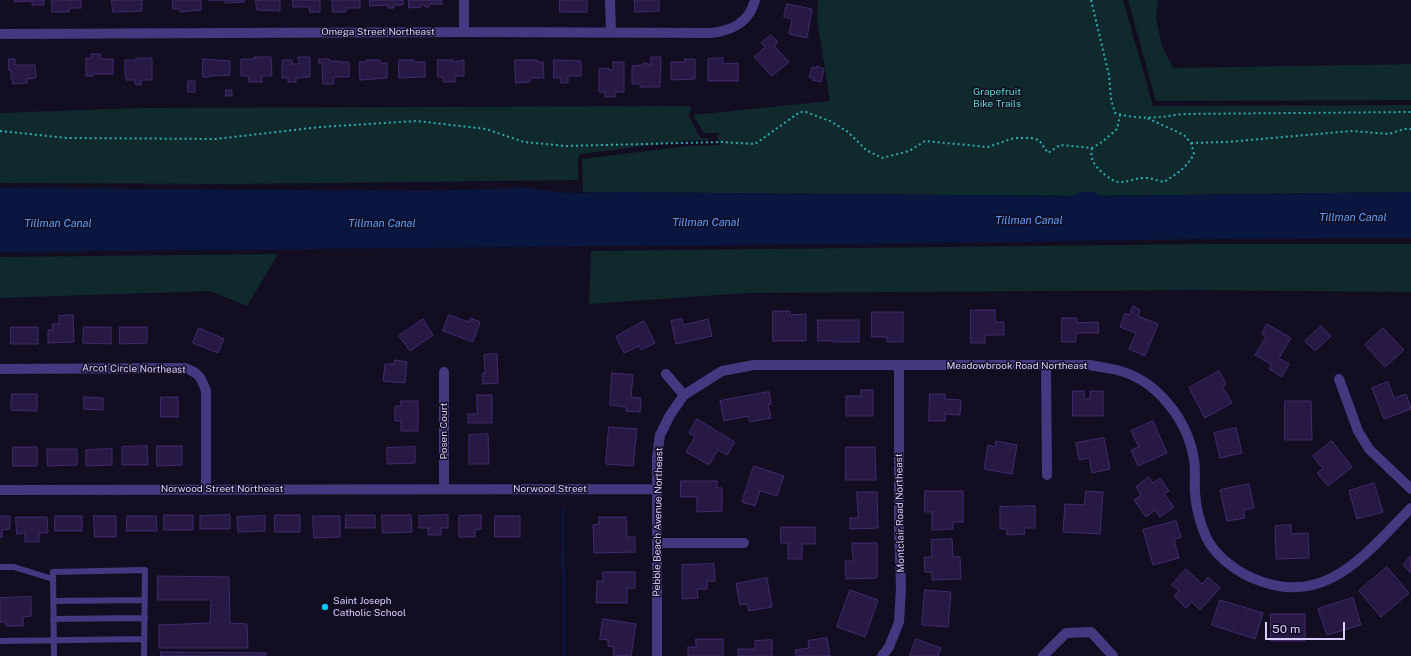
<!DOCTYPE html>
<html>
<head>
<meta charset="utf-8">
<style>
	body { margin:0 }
	#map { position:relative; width:1411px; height:656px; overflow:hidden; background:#130d22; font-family:"Public Sans",sans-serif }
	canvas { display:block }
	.scale { position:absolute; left:1265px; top:622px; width:80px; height:18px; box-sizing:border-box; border:2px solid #daceff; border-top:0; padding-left:5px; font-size:12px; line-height:14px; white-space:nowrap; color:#daceff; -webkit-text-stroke:3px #130d22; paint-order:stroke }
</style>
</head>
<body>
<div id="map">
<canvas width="1411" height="656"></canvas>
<div class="scale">50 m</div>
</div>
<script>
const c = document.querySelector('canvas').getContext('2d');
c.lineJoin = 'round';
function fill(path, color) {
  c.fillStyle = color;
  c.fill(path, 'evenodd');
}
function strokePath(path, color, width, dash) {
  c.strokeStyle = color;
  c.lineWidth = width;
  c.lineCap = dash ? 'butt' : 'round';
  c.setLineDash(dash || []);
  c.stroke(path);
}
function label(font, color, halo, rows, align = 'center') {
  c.font = font + ' "Public Sans",sans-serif';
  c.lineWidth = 3;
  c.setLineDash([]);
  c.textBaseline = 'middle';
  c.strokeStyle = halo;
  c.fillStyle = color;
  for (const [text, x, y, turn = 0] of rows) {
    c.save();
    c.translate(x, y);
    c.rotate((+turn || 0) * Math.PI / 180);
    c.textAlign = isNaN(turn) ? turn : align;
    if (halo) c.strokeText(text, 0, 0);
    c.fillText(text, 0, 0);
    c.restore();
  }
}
fill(new Path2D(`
	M 818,0 L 1123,0 L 1153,106 L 1411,105 L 1411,192 L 1090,196 L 583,192 L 582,159 L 688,146 L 721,145 L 717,137 L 720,133 L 704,133 L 693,115 L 830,101 L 817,19 Z
	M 1128,0 L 1158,0 L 1156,18 L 1162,46 L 1173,68 L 1411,64 L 1411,100 L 1156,101 Z
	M 689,106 L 691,110 L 689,113 L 689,116 L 699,136 L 702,138 L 708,138 L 709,140 L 687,141 L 580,154 L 578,159 L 578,180 L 235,184 L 0,183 L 0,113 L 143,108 Z
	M 1207,244 L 1411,244 L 1411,292 L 1191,290 L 747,293 L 589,304 L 591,251 Z
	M 278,254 L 247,306 L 210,291 L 0,298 L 0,257 Z`), '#10292c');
fill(new Path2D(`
	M 0,188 L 424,191 L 528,188 L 565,193 L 624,192 L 1071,196 C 1083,191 1090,189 1101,196 L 1411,192 L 1411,238 L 1209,239 L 940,243 L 0,252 Z`), '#09163f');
strokePath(new Path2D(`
	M 563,509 L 564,656`), '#09163f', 3);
const building = new Path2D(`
	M 15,0 L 44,0 L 44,5 L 32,5 L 32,1 L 15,2 Z
	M 52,0 L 81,0 L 81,8 L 69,8 L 69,12 L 52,12 Z
	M 112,0 L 142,0 L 142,11 L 113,12 Z
	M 173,0 L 201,0 L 201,10 L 180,12 L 180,9 L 173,9 Z
	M 209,0 L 244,0 L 244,2 L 225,3 L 225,0 Z
	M 256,0 L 280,0 L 280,11 L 257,10 Z
	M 293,0 L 320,0 L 320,12 L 310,12 L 309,7 L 293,7 Z
	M 332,0 L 360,0 L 360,8 L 346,8 L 346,12 L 333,12 Z
	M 370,0 L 403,0 L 403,5 L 394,5 L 394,8 L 388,8 L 388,5 L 370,6 Z
	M 409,0 L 442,0 L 442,4 L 429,4 L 429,7 L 425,7 L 425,5 L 421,5 L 421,7 L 409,8 Z
	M 560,0 L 587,0 L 587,12 L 560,12 Z
	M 635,0 L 659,0 L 659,11 L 635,12 Z
	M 787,4 L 812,9 L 807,38 L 789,34 L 792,19 L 784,17 Z
	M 771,35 L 778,42 L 774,46 L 789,62 L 772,76 L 754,57 L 765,47 L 761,43 Z
	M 91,54 L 100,54 L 101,58 L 102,59 L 113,59 L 113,74 L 93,74 L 93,76 L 86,76 L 86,58 L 91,58 Z
	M 254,57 L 271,57 L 272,76 L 262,76 L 262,82 L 249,82 L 248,76 L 241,76 L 241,59 L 254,59 Z
	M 298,57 L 310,57 L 310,77 L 296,78 L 296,82 L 288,82 L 288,78 L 282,78 L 282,60 L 292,60 L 292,64 L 299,64 Z
	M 651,57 L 661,57 L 660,87 L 640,87 L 640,84 L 632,84 L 632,66 L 643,65 L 643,63 L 648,63 L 648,65 L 651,65 Z
	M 136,58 L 152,58 L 152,80 L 141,80 L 141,85 L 135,84 L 135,80 L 126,80 L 126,75 L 125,75 L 125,60 L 136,60 Z
	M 723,58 L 723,64 L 738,63 L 738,81 L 708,81 L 708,59 Z
	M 9,59 L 15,59 L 15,65 L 35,65 L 36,78 L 27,79 L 27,83 L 13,84 L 12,79 L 11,79 L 11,70 L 9,70 Z
	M 203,59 L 230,61 L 230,75 L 209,76 L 209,77 L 203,77 Z
	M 319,59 L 329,59 L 329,61 L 338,61 L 338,62 L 349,62 L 349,77 L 334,77 L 334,84 L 323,84 L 322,63 L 319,63 Z
	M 685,59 L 695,59 L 695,79 L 671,80 L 671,62 L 685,62 Z
	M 366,60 L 380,60 L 380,63 L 387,63 L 387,78 L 360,80 L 359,62 L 366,62 Z
	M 399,60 L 414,60 L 414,62 L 425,62 L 425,77 L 399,78 Z
	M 438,60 L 453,60 L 453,62 L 464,60 L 464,76 L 455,76 L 455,82 L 443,82 L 443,77 L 438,77 Z
	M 515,60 L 537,60 L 537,62 L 543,62 L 544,78 L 530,78 L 530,82 L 516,83 Z
	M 554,60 L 581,61 L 581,76 L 568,76 L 568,83 L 561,83 L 561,78 L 554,78 Z
	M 613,62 L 624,62 L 624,92 L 615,92 L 615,97 L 605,97 L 605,92 L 599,92 L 599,69 L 609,68 L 609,70 L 613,70 Z
	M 817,66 L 824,69 L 821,82 L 812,80 L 813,78 L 809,77 L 812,67 L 816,68 Z
	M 188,81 L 195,81 L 195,92 L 188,92 Z
	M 226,90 L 232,90 L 232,96 L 226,96 Z
	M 1133,306 L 1140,310 L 1138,316 L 1158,324 L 1145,356 L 1129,349 L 1136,333 L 1120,327 L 1125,313 L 1129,315 Z
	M 971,310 L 995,310 L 995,322 L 1004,322 L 1004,335 L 985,335 L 985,343 L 971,343 Z
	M 773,311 L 790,311 L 790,315 L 806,314 L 806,341 L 773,341 Z
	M 872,312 L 903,312 L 903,342 L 887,342 L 887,337 L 872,337 Z
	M 73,315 L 74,342 L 48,343 L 48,330 L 53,330 L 52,324 L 59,324 L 59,316 Z
	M 449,315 L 469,322 L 471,318 L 480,322 L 473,342 L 443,331 Z
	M 1062,318 L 1077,318 L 1077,323 L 1098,322 L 1099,333 L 1076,333 L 1076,342 L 1062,342 Z
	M 423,319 L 433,335 L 410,351 L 399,336 Z
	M 682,319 L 683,325 L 708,319 L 712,336 L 676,344 L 671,321 Z
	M 818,320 L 859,320 L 859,342 L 834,342 L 834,341 L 818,341 Z
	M 644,321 L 655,343 L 641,350 L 639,346 L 624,353 L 616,337 Z
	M 1267,324 L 1291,338 L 1279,358 L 1289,364 L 1282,377 L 1269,369 L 1272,365 L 1255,355 L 1266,337 L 1262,334 Z
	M 1321,326 L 1331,336 L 1315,351 L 1305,341 Z
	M 11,327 L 38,327 L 38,344 L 11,344 Z
	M 84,327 L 111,327 L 111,344 L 83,343 Z
	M 120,327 L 147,327 L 147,343 L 120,344 Z
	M 199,328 L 224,339 L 218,353 L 193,343 Z
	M 1383,328 L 1404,350 L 1385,367 L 1365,345 Z
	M 497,354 L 498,383 L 483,384 L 482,374 L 485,373 L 484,355 Z
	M 395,360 L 407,362 L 405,383 L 383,381 L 385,364 L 394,364 Z
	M 1219,371 L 1226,384 L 1222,386 L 1232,403 L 1205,418 L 1189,388 Z
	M 612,373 L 633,375 L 631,397 L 641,398 L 640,412 L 626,411 L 626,407 L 610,405 Z
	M 1388,382 L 1394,398 L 1406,394 L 1411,409 L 1384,419 L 1372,388 Z
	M 861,390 L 873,390 L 873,416 L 846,416 L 846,396 L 861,396 Z
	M 1073,391 L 1084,391 L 1085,399 L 1090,399 L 1090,391 L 1103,391 L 1103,416 L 1073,416 Z
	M 769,392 L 771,404 L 768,405 L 771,418 L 750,422 L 748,416 L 724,421 L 720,401 Z
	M 12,394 L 37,394 L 37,411 L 11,410 Z
	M 930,394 L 945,394 L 945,399 L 961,400 L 960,415 L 945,414 L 945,421 L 929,421 Z
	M 477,395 L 492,395 L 492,423 L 468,423 L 468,414 L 477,414 Z
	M 84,397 L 103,398 L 103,410 L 84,409 Z
	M 161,397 L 178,397 L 178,417 L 161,417 Z
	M 401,401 L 418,401 L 418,431 L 401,431 L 401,421 L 395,421 L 395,406 L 401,406 Z
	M 1285,401 L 1311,401 L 1312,440 L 1285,440 Z
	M 697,419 L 735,442 L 727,455 L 718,450 L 709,465 L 686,452 L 695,437 L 689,433 Z
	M 1153,421 L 1167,453 L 1138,466 L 1131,450 L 1139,447 L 1131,431 Z
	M 609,427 L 637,429 L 633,466 L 606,464 Z
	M 1236,428 L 1242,453 L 1220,458 L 1214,433 Z
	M 488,434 L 489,464 L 469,464 L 469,435 Z
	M 1104,438 L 1110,469 L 1092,473 L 1089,458 L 1079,460 L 1076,443 Z
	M 996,441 L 1017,445 L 1012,474 L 984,469 L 988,445 L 995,447 Z
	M 1332,441 L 1352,467 L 1328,486 L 1317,473 L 1323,469 L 1313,456 Z
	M 147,446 L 148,465 L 122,465 L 122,447 Z
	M 157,446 L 182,446 L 182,465 L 157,466 Z
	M 13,447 L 37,447 L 37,466 L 13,466 Z
	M 415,447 L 415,463 L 387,464 L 387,448 Z
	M 846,447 L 875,447 L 876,480 L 846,480 Z
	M 47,449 L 77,449 L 77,465 L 48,466 Z
	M 112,449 L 112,465 L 86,466 L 86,450 Z
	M 754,466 L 784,476 L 777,496 L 760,491 L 755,506 L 742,502 Z
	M 1149,477 L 1153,483 L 1160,478 L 1169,491 L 1164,494 L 1174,507 L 1160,517 L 1155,510 L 1146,517 L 1134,500 L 1141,495 L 1136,487 Z
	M 681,481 L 717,481 L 717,488 L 722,488 L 722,511 L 697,512 L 697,497 L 681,497 Z
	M 1374,483 L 1383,512 L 1357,519 L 1349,491 Z
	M 1249,484 L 1254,508 L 1243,510 L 1245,518 L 1227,521 L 1220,490 Z
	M 925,491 L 963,491 L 963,522 L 953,522 L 953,529 L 932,530 L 932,512 L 925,512 Z
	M 1086,491 L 1103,492 L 1100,534 L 1063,532 L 1065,504 L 1084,505 Z
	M 857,492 L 877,492 L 878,528 L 850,529 L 850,518 L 858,518 Z
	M 1035,506 L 1035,528 L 1024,528 L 1025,534 L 1007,535 L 1007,529 L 1000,529 L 1000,507 Z
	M 164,515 L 193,515 L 193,530 L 164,530 Z
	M 230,515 L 230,529 L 200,529 L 200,516 Z
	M 275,515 L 300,515 L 300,532 L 275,532 Z
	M 346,515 L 375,515 L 375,528 L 346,528 Z
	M 382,515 L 411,515 L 412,532 L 383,533 Z
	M 448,515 L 448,528 L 441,528 L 441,535 L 428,535 L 428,528 L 419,528 L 419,516 Z
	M 481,515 L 481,529 L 475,530 L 475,537 L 459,537 L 459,516 Z
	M 0,516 L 10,516 L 10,529 L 2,530 L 2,537 L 0,537 Z
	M 55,516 L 82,516 L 82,531 L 55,531 Z
	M 94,516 L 116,516 L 116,537 L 95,537 Z
	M 127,516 L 156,516 L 157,531 L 127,531 Z
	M 265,516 L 265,531 L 238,532 L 237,517 Z
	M 313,516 L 340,516 L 340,537 L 314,538 Z
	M 495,516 L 520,516 L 520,537 L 495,537 Z
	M 16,517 L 47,517 L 48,533 L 39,533 L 39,542 L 25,542 L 25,533 L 17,534 Z
	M 599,517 L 626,517 L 627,537 L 635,537 L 635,552 L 594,553 L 593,525 L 599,524 Z
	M 1176,521 L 1181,537 L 1174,540 L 1179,558 L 1153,565 L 1143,530 Z
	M 1291,525 L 1291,534 L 1308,533 L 1309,558 L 1276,559 L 1275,526 Z
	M 781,527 L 815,527 L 815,544 L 802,544 L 802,559 L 788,559 L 788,543 L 781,543 Z
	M 952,539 L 953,557 L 960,557 L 961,579 L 932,580 L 932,572 L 925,572 L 924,557 L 932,557 L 931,540 Z
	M 852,543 L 877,543 L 877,578 L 846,579 L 845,561 L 853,561 Z
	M 1411,556 L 1411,573 L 1403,565 Z
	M 714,564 L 715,581 L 707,581 L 707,589 L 697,589 L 698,598 L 682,599 L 682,565 Z
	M 1387,567 L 1409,593 L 1381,617 L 1359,591 Z
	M 1186,569 L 1202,584 L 1208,577 L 1220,588 L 1200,610 L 1192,602 L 1186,608 L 1174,596 L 1179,591 L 1172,585 Z
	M 603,572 L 635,572 L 635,588 L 627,588 L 627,603 L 596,603 L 597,581 L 603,581 Z
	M 158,576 L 229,577 L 230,623 L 247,624 L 248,648 L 159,648 L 159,625 L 210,623 L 211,600 L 158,600 Z
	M 767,578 L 772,607 L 749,611 L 747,604 L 740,605 L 736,584 Z
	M 850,590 L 878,600 L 865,637 L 837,627 Z
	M 925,590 L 951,592 L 948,627 L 922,625 Z
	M 31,597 L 31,616 L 23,617 L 23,626 L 6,626 L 6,622 L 0,622 L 0,598 Z
	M 1353,598 L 1361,625 L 1327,635 L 1318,609 Z
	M 1220,600 L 1263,613 L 1255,639 L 1212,625 Z
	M 1271,614 L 1305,614 L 1305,641 L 1271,641 Z
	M 603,619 L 636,624 L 631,656 L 613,655 L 614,647 L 608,646 L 608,640 L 600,639 Z
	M 827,638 L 830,656 L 796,656 L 795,650 L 809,648 L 808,641 Z
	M 696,639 L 723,639 L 723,656 L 688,656 L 688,647 L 696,647 Z
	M 916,639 L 941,648 L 938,656 L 910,656 Z
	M 772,640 L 772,656 L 738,656 L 738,649 L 755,649 L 755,641 Z
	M 161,652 L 266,653 L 266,656 L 161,656 Z`);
fill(building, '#271943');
strokePath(building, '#412b6f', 1);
strokePath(new Path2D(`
	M 1091,0 L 1109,75 L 1111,99 L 1115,113 C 1139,120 1158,118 1182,114 L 1411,112
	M 0,131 L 67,138 L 216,139 L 320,127 L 417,121 L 486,129 L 524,142 L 566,146 L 721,142 L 755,144 L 800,112 L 806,112 L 830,121 L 848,132 L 866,150 L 882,158 L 909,151 L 925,141 L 988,147 L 1014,138 L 1031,138 L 1039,140 L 1048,153 L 1060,145 L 1092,148 L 1102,142 L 1117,129 L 1120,115
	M 1191,143 L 1226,142 L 1352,131 L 1389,134 L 1404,129 L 1411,129
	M 1092,148 C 1091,153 1091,158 1094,163 C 1097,169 1111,181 1118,182 C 1128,183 1136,177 1146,178 C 1152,178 1158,181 1164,182 C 1177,174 1187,167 1194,154 L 1191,143 L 1184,135 L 1147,118`), '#2eabb3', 2, [2, 3]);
strokePath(new Path2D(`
	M 0,567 L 14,567 L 53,579
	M 53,601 L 145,600
	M 53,619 L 145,618
	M 0,641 L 144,639
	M 54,656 L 53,572 L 145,570 L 144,656`), '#443881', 6);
strokePath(new Path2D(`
	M 464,0 L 464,32
	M 610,0 L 611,32
	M 0,34 L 464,32 L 710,33 C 732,31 749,23 755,0
	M 1046,365 L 1047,475
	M 0,369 L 185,368 C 199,373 201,377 206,391 L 206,489
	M 444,372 L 444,489
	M 666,374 L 684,395
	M 1339,379 L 1358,431 L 1369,449 L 1411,489
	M 0,490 L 657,489
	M 657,543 L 744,543
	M 657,656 L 657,457 L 660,435 L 670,415 L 684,395 L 722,371 L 754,365 L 1090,365 C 1099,367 1109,368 1117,370 C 1157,380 1188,420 1194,460 C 1196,471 1194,482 1195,493 C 1196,508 1200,523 1206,537 C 1215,555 1233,569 1250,577 C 1324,611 1364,555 1411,508
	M 882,656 L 889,647 L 899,622 L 901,588 L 899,529 L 899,366
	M 1043,656 L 1066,633 L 1091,632 L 1113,656`), '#443881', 10);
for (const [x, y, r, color] of [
	[325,607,4,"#00c2f9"]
]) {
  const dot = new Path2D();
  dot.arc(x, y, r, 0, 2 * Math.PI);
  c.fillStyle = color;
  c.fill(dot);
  strokePath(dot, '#130d22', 1.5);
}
label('10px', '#daceff', '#130d22', [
	["Omega Street Northeast",378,32],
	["Meadowbrook Road Northeast",1017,366],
	["Arcot Circle Northeast",134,369,1],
	["Posen Court",444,431,-90],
	["Norwood Street Northeast",222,489],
	["Norwood Street",550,489],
	["Montclair Road Northeast",900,513,-91],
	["Pebble Beach Avenue Northeast",658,522,-89]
]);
label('10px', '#5adfce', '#130d22', [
	["Grapefruit",997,92],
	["Bike Trails",997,104]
]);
label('10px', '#daceff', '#130d22', [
	["Saint Joseph",333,601],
	["Catholic School",333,613]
], 'left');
label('italic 11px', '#5ca0ff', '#130d22', [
	["Tillman Canal",1353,218],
	["Tillman Canal",1029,221],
	["Tillman Canal",706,223],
	["Tillman Canal",58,224],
	["Tillman Canal",382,224]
]);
</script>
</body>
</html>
